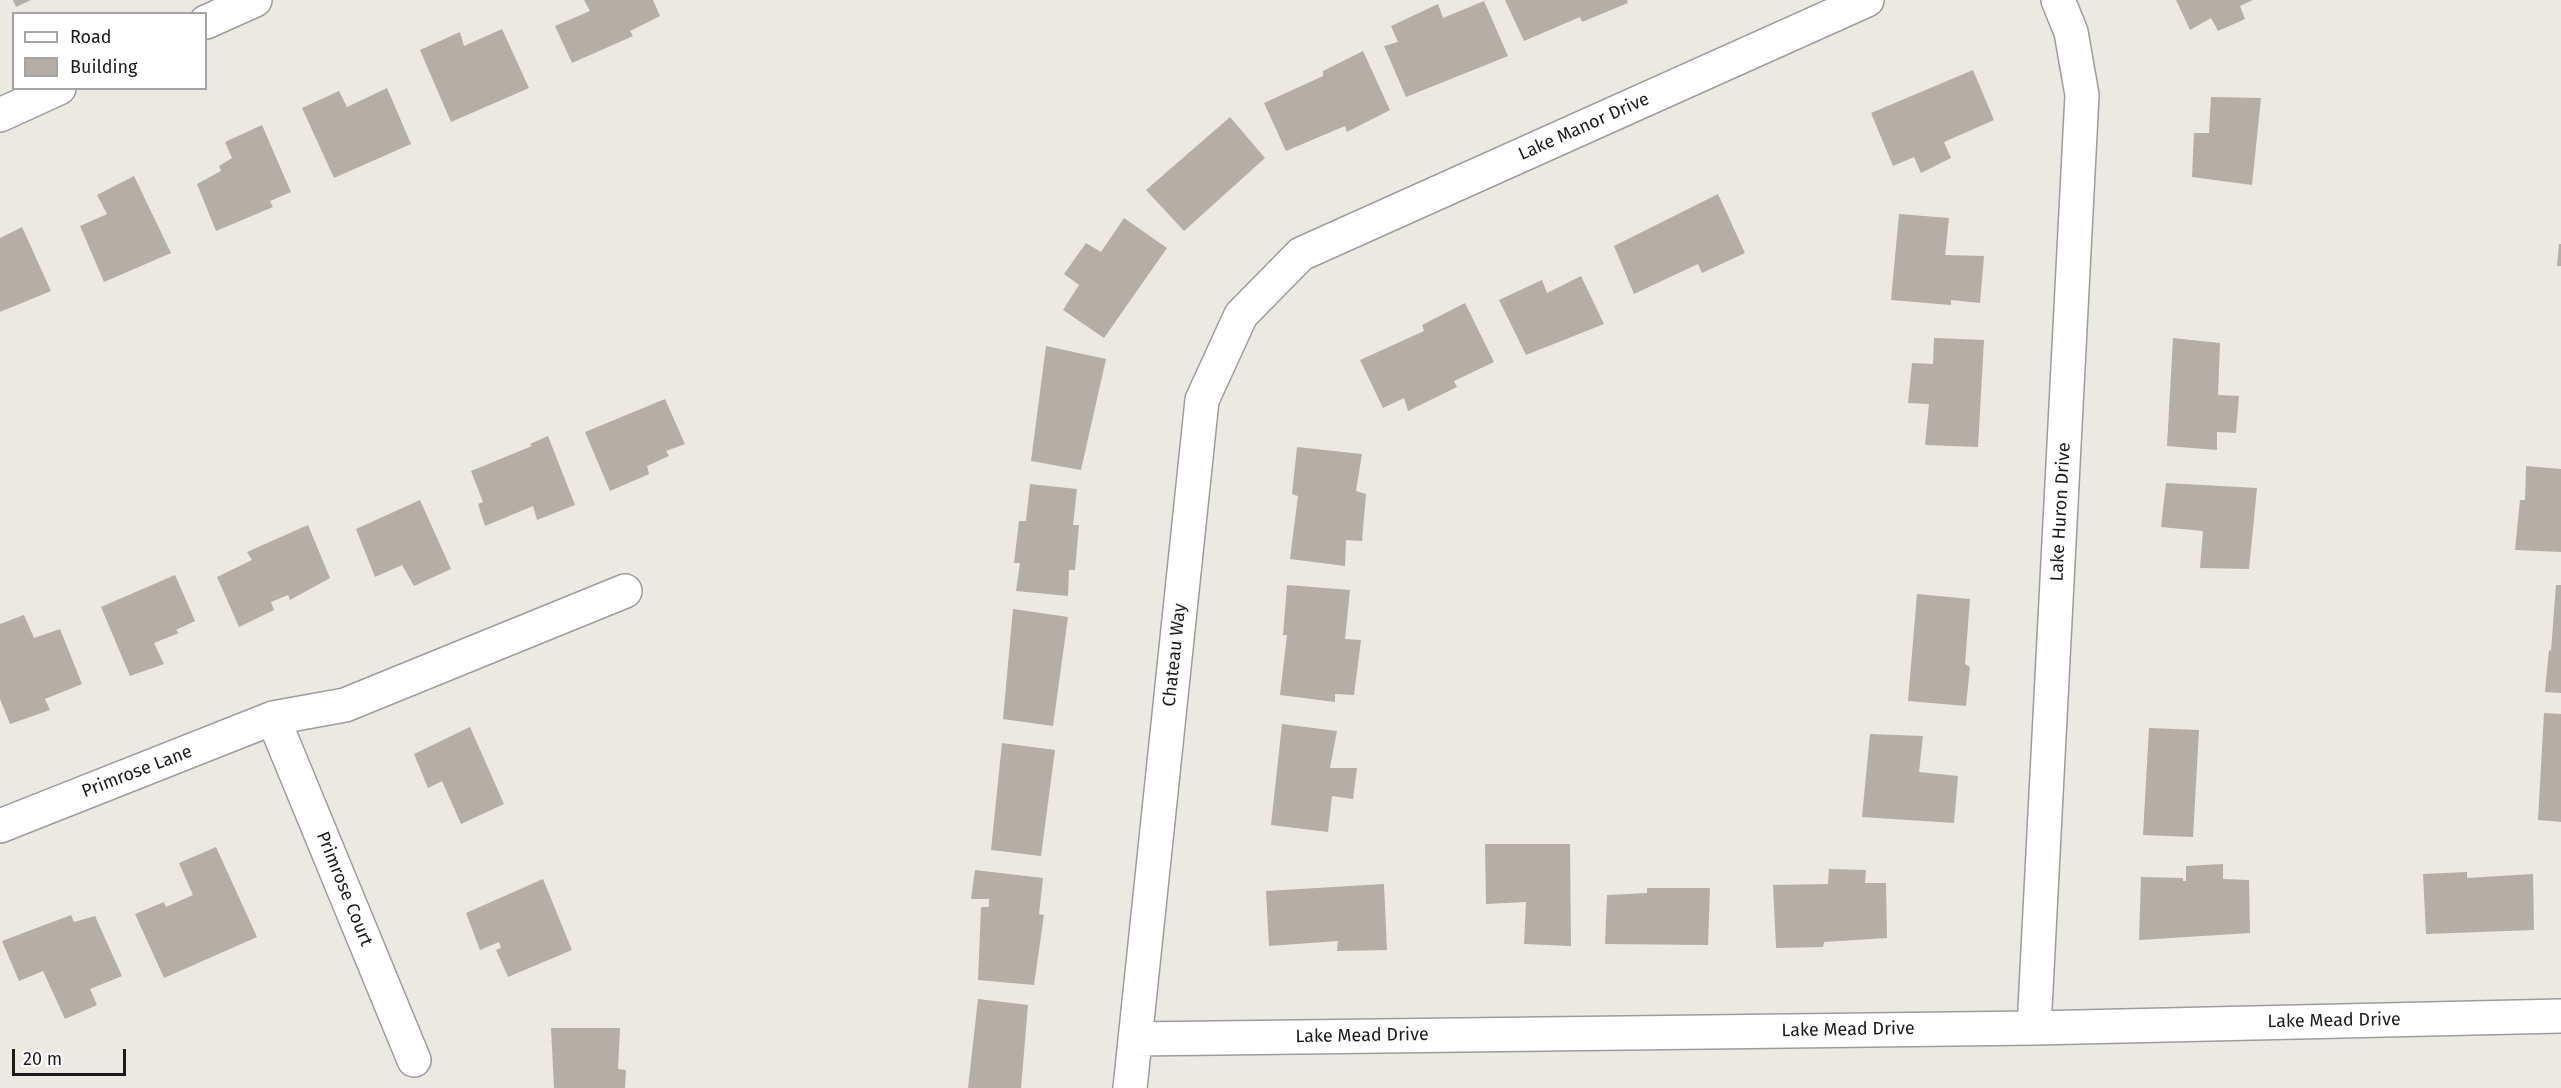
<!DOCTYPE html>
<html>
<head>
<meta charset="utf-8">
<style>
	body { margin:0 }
	#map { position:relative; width:2561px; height:1088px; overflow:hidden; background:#ebe9e1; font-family:"Fira Sans",sans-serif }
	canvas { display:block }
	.legend { position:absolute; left:12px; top:12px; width:195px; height:78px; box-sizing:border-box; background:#fff; border:2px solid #a4a4a4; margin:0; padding:8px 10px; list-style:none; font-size:18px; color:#1b1b1b }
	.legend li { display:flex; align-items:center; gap:12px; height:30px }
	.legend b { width:30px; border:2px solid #a4a4a4 }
	.scale { position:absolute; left:12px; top:1049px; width:114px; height:27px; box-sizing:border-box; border:3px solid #1b1b1b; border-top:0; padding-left:8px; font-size:18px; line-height:21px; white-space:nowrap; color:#1b1b1b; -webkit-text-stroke:4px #fff; paint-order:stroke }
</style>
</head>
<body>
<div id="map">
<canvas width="2561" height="1088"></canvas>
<ul class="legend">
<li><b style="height:8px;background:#fff"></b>Road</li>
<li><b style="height:16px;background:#b4aea7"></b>Building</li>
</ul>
<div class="scale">20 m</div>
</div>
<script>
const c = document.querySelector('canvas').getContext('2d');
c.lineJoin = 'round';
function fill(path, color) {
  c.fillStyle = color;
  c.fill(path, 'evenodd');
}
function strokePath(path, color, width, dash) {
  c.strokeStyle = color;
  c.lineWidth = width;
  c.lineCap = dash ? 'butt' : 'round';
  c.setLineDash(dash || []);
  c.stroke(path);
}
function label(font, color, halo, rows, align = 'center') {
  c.font = font + ' "Fira Sans",sans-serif';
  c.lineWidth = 6;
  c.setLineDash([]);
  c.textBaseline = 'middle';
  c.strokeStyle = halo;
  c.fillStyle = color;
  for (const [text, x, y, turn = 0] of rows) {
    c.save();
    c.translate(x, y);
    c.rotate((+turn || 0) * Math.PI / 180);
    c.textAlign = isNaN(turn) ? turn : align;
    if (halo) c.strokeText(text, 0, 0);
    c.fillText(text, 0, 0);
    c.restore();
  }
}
fill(new Path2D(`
	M 13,0 L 31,0 L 16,7 Z
	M 584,0 L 653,0 L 660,16 L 630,31 L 633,36 L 572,63 L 555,26 L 590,11 Z
	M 1505,0 L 1627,0 L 1628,3 L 1582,22 L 1580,17 L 1524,41 Z
	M 2176,0 L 2253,0 L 2240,6 L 2245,19 L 2218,31 L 2211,18 L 2190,30 Z
	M 1484,1 L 1508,56 L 1406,97 L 1384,46 L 1398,42 L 1391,26 L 1438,4 L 1443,18 Z
	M 502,29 L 529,88 L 451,122 L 420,50 L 460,32 L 464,46 Z
	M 1363,51 L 1390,110 L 1347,132 L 1345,126 L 1286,151 L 1264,103 L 1323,76 L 1323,71 Z
	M 1973,70 L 1994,120 L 1944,142 L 1951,158 L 1921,173 L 1914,157 L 1893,166 L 1871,113 Z
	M 387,88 L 411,144 L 334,178 L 302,108 L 339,91 L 347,107 Z
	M 2211,97 L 2261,98 L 2252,185 L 2192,177 L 2194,133 L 2209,133 Z
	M 1230,117 L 1265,158 L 1184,231 L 1146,190 Z
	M 262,125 L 291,192 L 270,201 L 273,207 L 216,231 L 197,184 L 221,171 L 219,166 L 232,158 L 225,142 Z
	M 134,176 L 171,253 L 104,282 L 80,226 L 107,214 L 97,195 Z
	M 1718,194 L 1745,253 L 1702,273 L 1698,264 L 1634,294 L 1614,246 Z
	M 1899,214 L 1949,218 L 1945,255 L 1984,256 L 1980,303 L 1951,300 L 1951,305 L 1891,300 Z
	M 1124,218 L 1167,248 L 1104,338 L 1063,310 L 1079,285 L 1064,274 L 1086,243 L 1101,252 Z
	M 22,227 L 51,291 L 0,312 L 0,238 Z
	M 2559,244 L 2561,244 L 2561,266 L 2557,266 Z
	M 1581,276 L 1604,324 L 1526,355 L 1499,300 L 1542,280 L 1547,293 Z
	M 1465,303 L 1494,362 L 1454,381 L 1457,387 L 1408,411 L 1404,398 L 1383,408 L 1360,360 L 1424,331 L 1422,325 Z
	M 1934,338 L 1984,340 L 1978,447 L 1925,445 L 1929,404 L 1908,403 L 1912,363 L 1933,364 Z
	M 2173,338 L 2220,343 L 2218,395 L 2239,396 L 2236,433 L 2217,432 L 2217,450 L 2167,446 Z
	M 1046,346 L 1106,359 L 1081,470 L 1031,461 Z
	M 665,399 L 685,444 L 666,451 L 669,456 L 647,466 L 649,474 L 610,491 L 585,432 Z
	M 548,436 L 575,505 L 537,520 L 533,506 L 485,526 L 478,504 L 483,502 L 471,471 L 532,446 L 530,444 Z
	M 1297,447 L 1362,454 L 1356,491 L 1366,494 L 1362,541 L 1346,540 L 1345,566 L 1290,559 L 1298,496 L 1292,494 Z
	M 2526,466 L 2561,469 L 2561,552 L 2515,550 L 2520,500 L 2525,500 Z
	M 2166,483 L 2257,488 L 2249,569 L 2200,568 L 2203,531 L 2161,527 Z
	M 1030,484 L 1077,489 L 1073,525 L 1079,525 L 1075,570 L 1069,570 L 1068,596 L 1016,591 L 1020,563 L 1014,563 L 1019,521 L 1026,521 Z
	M 420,500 L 451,569 L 414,586 L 402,565 L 375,577 L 356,529 Z
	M 308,525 L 330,578 L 290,600 L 288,595 L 271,602 L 274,610 L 239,627 L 217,577 L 252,560 L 247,552 Z
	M 175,575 L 195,621 L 176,630 L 179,633 L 154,643 L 164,664 L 130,676 L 101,607 Z
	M 1287,585 L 1350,590 L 1345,639 L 1361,640 L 1354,695 L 1335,694 L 1335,702 L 1280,695 L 1287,635 L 1283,635 Z
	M 2556,585 L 2561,585 L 2561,693 L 2545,692 L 2549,650 L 2551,651 Z
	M 1917,594 L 1970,599 L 1965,664 L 1970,667 L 1966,706 L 1908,701 Z
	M 1013,609 L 1068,617 L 1053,726 L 1003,719 Z
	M 24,615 L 34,638 L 60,629 L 82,684 L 45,699 L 50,710 L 10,724 L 0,699 L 0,624 Z
	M 2544,713 L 2561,714 L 2561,822 L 2538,820 Z
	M 1282,724 L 1337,731 L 1330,768 L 1357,768 L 1353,799 L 1332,796 L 1328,832 L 1271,825 Z
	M 470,727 L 504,804 L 461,824 L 442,781 L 428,788 L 414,754 Z
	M 2149,728 L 2199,730 L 2193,837 L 2143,835 Z
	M 1870,734 L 1923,736 L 1919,772 L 1958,776 L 1954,823 L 1862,817 Z
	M 1002,743 L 1055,750 L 1041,856 L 991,850 Z
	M 1485,844 L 1570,844 L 1571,946 L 1524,944 L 1526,902 L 1486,904 Z
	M 216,847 L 257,937 L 164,978 L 135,914 L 164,902 L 166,907 L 193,895 L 179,863 Z
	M 2223,864 L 2223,879 L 2249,880 L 2250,933 L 2139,940 L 2141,877 L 2183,878 L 2183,881 L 2186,881 L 2186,866 Z
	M 1829,869 L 1866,870 L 1865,883 L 1886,883 L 1887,938 L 1824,942 L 1823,947 L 1776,948 L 1773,885 L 1828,884 Z
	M 975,870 L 1043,878 L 1039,914 L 1044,915 L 1034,985 L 978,980 L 981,907 L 989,907 L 989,899 L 971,899 Z
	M 2467,872 L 2467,878 L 2533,874 L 2534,930 L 2426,934 L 2423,874 Z
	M 543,879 L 572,950 L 508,977 L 496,950 L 501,948 L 499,942 L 480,950 L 466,913 Z
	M 1384,884 L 1387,950 L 1337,951 L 1338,941 L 1269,946 L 1266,891 Z
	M 1647,888 L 1710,888 L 1708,945 L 1605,944 L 1607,895 L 1647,893 Z
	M 71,915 L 74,922 L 95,916 L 122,976 L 90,989 L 97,1005 L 65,1019 L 43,971 L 19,981 L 2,941 Z
	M 978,999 L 1028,1005 L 1021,1088 L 968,1088 Z
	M 551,1028 L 620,1028 L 618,1069 L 626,1070 L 625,1088 L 554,1088 Z`), '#b4aea7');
const minor = new Path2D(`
	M 206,22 L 255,0
	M 0,115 L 59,88
	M 273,718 L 414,1060
	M 0,826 L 273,718 L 345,705 L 625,591
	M 2034,1028 L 2082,95 L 2071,32 L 2058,0
	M 1135,1039 L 2034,1028 L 2561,1016
	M 1130,1088 L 1202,400 L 1241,315 L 1301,254 L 1867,0`);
strokePath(minor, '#9c9c9c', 36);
strokePath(minor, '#fff', 33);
label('18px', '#1b1b1b', '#fff', [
	["Lake Manor Drive",1584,127,-24],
	["Lake Huron Drive",2061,512,-87],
	["Chateau Way",1175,655,-84],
	["Primrose Lane",137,772,-21],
	["Primrose Court",344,889,68],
	["Lake Mead Drive",2334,1021,-1],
	["Lake Mead Drive",1848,1030,-1],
	["Lake Mead Drive",1362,1036,-1]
]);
</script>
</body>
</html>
